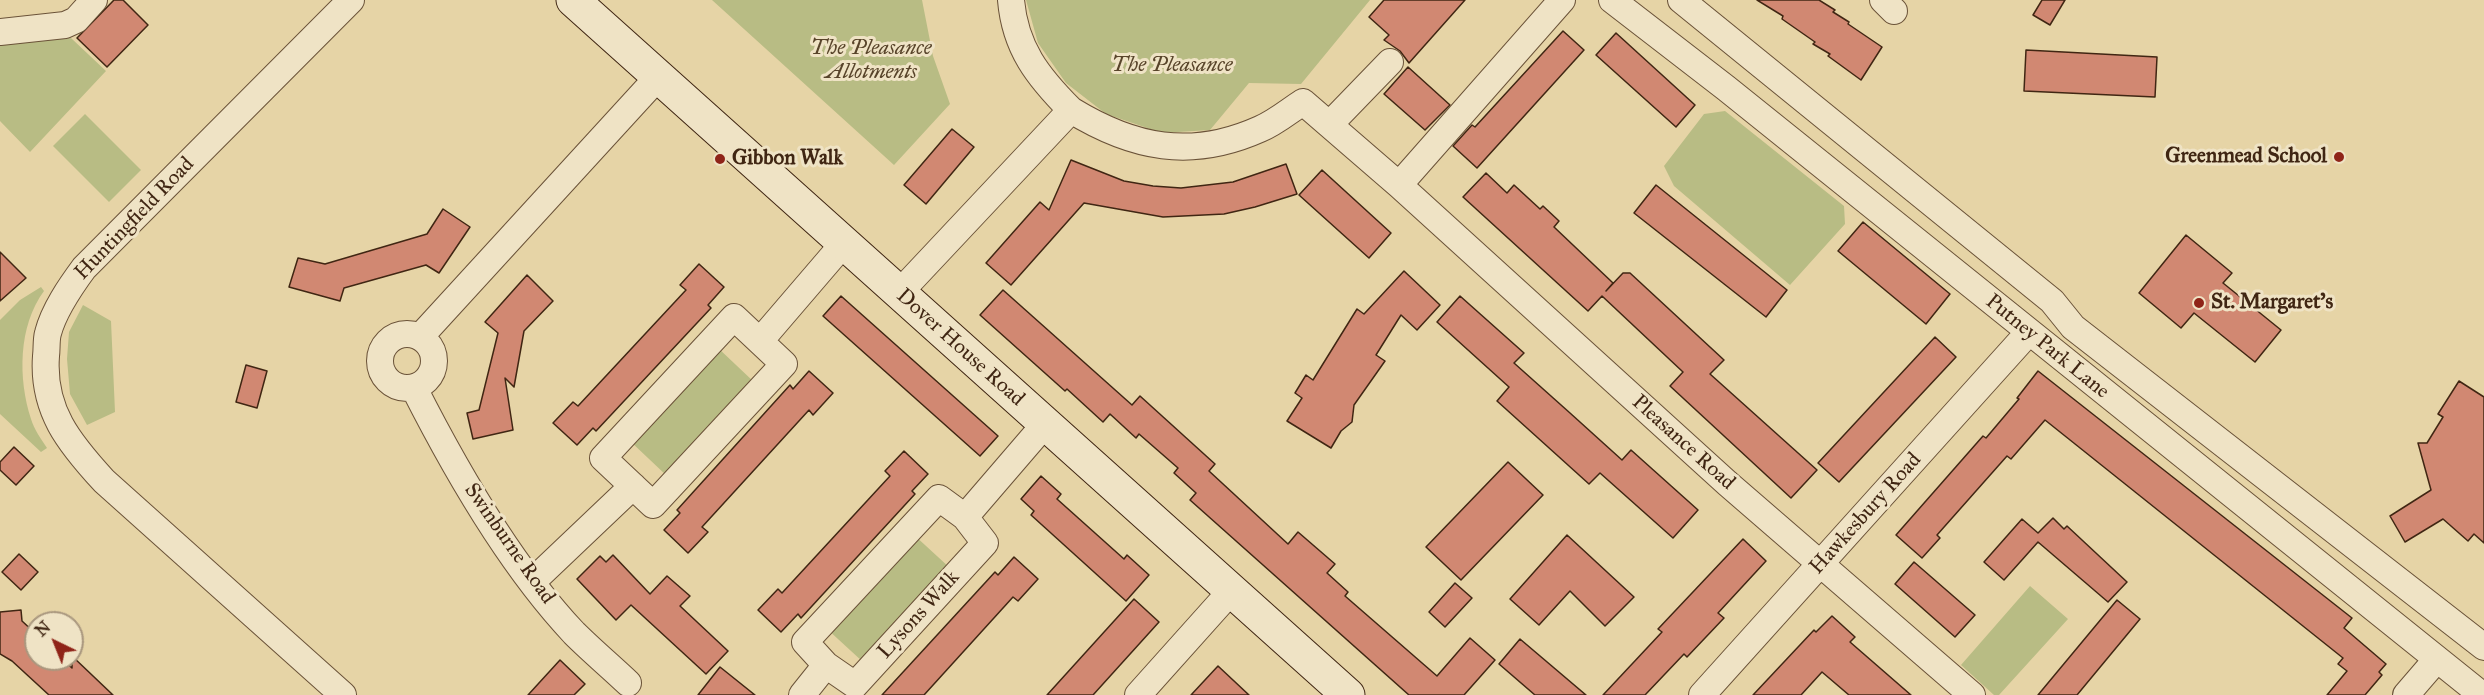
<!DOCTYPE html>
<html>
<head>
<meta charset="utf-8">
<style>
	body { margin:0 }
	#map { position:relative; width:2484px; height:695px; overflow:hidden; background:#e6d4a6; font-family:"IM FELL Great Primer",serif }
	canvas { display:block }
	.north { position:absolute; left:24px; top:611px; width:60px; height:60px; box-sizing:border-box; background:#efe3c5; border:2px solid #a9977e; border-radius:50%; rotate:317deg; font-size:16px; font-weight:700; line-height:24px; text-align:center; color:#402613 }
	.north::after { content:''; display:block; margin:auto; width:21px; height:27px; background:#8f2418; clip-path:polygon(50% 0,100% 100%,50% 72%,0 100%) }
</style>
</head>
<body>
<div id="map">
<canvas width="2484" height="695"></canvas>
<div class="north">N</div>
</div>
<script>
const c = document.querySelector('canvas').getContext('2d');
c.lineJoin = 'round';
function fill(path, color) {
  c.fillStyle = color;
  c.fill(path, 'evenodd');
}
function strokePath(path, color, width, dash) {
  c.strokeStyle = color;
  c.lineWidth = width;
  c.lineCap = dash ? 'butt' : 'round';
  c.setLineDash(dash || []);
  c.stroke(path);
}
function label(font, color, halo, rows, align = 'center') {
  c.font = font + ' "IM FELL Great Primer",serif';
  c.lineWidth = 6;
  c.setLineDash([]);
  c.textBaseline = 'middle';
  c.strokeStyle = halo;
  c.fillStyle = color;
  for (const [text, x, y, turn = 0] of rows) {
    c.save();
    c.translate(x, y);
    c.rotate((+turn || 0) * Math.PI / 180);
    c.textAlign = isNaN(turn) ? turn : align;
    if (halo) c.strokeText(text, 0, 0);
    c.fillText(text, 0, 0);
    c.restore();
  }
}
fill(new Path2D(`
	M 712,0 L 922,0 L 933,56 L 950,104 L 894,165 Z
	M 1026,0 L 1370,0 L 1301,84 L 1249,83 L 1210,130 L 1162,133 L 1106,114 L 1066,83 L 1038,43 Z
	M 71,38 L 106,71 L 30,152 L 0,121 L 0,43 Z
	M 1725,111 L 1844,206 L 1845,224 L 1790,285 L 1674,186 L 1664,166 L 1704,114 Z
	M 85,114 L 141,170 L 109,202 L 53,146 Z
	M 41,287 L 44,291 C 18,326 18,379 31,419 C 34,429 41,439 47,448 L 41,452 L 0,414 L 0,320 L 20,300 Z
	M 83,305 L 111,321 L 115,412 L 87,425 L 70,394 L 67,359 L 69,332 Z
	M 717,347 L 754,382 L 667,476 L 630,441 Z
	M 913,534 L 950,568 L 863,662 L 826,628 Z
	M 2030,586 L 2068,619 L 1999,695 L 1994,695 L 1961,665 Z`), '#b8bc84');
const building = new Path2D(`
	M 114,0 L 123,0 L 148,25 L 107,67 L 77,38 Z
	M 1384,0 L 1465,0 L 1409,63 L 1400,51 L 1384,40 L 1389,35 L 1369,17 Z
	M 1757,0 L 1819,0 L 1835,10 L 1833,12 L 1849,22 L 1848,24 L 1882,47 L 1861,80 L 1828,56 L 1830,54 L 1813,44 L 1815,42 L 1782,19 L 1783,16 Z
	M 2042,0 L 2065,0 L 2050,25 L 2033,15 Z
	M 1563,31 L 1584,50 L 1477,168 L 1453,146 L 1472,125 L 1475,127 Z
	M 1616,33 L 1695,105 L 1676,127 L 1596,55 Z
	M 2026,50 L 2157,57 L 2155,97 L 2024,91 Z
	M 1408,67 L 1450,105 L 1425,130 L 1384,94 Z
	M 952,129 L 974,147 L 926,204 L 904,185 Z
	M 1071,160 L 1124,181 L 1153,186 L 1181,188 L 1233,182 L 1286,164 L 1297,194 L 1255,207 L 1224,214 L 1163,217 L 1084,203 L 1011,285 L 986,263 L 1040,202 L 1049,210 Z
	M 1322,170 L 1391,233 L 1369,258 L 1299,195 Z
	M 1486,173 L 1507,193 L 1514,185 L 1540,209 L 1543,206 L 1559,221 L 1554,227 L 1613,283 L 1606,291 L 1623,273 L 1630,273 L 1724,360 L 1710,374 L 1817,470 L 1791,498 L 1670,386 L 1683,372 L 1602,296 L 1588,311 L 1463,197 Z
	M 1656,185 L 1787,290 L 1766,317 L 1634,213 Z
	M 443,209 L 470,227 L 439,273 L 426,265 L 344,288 L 340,301 L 289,287 L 298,258 L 325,264 L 427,234 Z
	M 1863,222 L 1950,294 L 1926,324 L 1838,251 Z
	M 2186,235 L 2232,273 L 2223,283 L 2281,330 L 2255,362 L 2194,313 L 2181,328 L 2139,293 Z
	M 0,252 L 26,278 L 0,301 Z
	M 699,264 L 724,287 L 708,305 L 711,308 L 596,431 L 593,428 L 577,445 L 553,423 L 573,402 L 578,406 L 686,290 L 680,285 Z
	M 1404,271 L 1440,305 L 1417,330 L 1401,315 L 1376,355 L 1385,361 L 1354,405 L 1352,422 L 1341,431 L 1331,448 L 1287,421 L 1302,398 L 1295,393 L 1306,375 L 1313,380 L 1357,309 L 1364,314 Z
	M 527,275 L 553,301 L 524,331 L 514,387 L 505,378 L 513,430 L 473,439 L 467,413 L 479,410 L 498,333 L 485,322 Z
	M 1003,290 L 1132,405 L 1140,396 L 1215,464 L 1209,471 L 1288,544 L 1298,532 L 1335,564 L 1327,573 L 1348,592 L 1345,596 L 1437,676 L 1470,638 L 1495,660 L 1464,695 L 1409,695 L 1190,500 L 1196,493 L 1174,473 L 1178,468 L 1139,434 L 1136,438 L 1110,414 L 1103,422 L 1067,389 L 1065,391 L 980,315 Z
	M 841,296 L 998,436 L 980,456 L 823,316 Z
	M 1460,296 L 1524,353 L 1514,363 L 1570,413 L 1622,460 L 1631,450 L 1698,510 L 1673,538 L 1600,473 L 1589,484 L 1497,401 L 1509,387 L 1437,322 Z
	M 1935,337 L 1956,357 L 1839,482 L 1818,463 Z
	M 246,365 L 267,371 L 257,408 L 236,402 Z
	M 809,371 L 833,393 L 813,415 L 809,410 L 702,527 L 708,532 L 688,553 L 664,530 L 680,513 L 677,510 L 790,385 L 793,389 Z
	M 2038,371 L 2352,618 L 2344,628 L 2386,664 L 2379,672 L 2382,675 L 2365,695 L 2327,695 L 2347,671 L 2338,664 L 2343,658 L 2045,420 L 2011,459 L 2007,456 L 1937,535 L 1940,538 L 1922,558 L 1896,535 L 1983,436 L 1986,438 L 2019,399 L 2017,398 Z
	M 2459,381 L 2484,397 L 2484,543 L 2474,534 L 2468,541 L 2443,519 L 2405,542 L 2390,516 L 2431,490 L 2418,443 L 2427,443 L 2443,417 L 2438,414 Z
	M 14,447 L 34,466 L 16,485 L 0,470 L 0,462 Z
	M 904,451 L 928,474 L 912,491 L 915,494 L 801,618 L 798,614 L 781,632 L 758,610 L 778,589 L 782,593 L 890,476 L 885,471 Z
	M 1508,462 L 1543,495 L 1461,580 L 1426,547 Z
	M 1041,476 L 1061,494 L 1057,499 L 1124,559 L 1127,555 L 1149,575 L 1126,601 L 1031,515 L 1034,511 L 1021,499 Z
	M 2053,518 L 2064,529 L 2067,526 L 2127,582 L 2108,602 L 2038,542 L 2004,580 L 1984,562 L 2022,519 L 2038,533 Z
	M 1567,535 L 1634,597 L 1605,626 L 1570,591 L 1539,625 L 1510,599 Z
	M 1743,539 L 1766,561 L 1718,613 L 1724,618 L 1687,657 L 1684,654 L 1645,695 L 1603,695 L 1662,632 L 1658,629 Z
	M 19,554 L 38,572 L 21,590 L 2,572 Z
	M 613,555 L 650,594 L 667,576 L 690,596 L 680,606 L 728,651 L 706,674 L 631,605 L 616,620 L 577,579 L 600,556 L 606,562 Z
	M 1014,557 L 1038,579 L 1018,601 L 1013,597 L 924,695 L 882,695 L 995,572 L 998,575 Z
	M 1914,562 L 1975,615 L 1955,637 L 1895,584 Z
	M 1455,583 L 1472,598 L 1445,627 L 1429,612 Z
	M 1134,599 L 1159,622 L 1093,695 L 1047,695 Z
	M 2117,600 L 2140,619 L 2077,695 L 2038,695 Z
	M 21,610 L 22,621 L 36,634 L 36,659 L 62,659 L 72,668 L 72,656 L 113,695 L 49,695 L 12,661 L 0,654 L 0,612 Z
	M 1832,616 L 1855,637 L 1850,642 L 1911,695 L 1849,695 L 1822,672 L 1801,695 L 1753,695 L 1814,630 L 1816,632 Z
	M 1520,639 L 1586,695 L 1535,695 L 1499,664 Z
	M 560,660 L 585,684 L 574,695 L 528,695 Z
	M 1218,666 L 1249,695 L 1191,695 Z
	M 720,667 L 755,695 L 698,695 Z`);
fill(building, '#d18872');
strokePath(building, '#402613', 1.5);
const street = new Path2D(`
	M 1011,0 C 1015,48 1038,77 1071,110
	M 1612,0 L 1726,88 L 2482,695
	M 1681,0 L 2052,301 L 2073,327 L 2484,647
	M 1883,0 L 1894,11
	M 0,32 L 65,25 L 76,20 L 94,0
	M 1330,124 L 1390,62
	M 1399,185 L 1727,483 L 1972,695
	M 900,292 L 1071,110 C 1133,148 1191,160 1260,129 C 1275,123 1289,111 1303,102 L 1399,185 L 1562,0
	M 734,317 L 784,364 L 653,505 L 603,458 Z
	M380 361a27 27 0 1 1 54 0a27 27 0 1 1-54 0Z
	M 420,337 L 659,76
	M 760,341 L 844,243
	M 414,388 C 456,471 510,565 574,633 C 591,650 610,666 628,683
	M 939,498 L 965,517 L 985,543 L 855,685 L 826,665 L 805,642 Z
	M 965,517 L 1045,424
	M 532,582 L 633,486
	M 343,695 L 104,481 C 69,443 42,410 46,356 C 47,349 46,340 48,333 C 54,310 70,287 84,268 L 351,0
	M 802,695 L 826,665
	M 1138,695 L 1232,590
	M 1702,695 L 2029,332
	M 2406,695 L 2437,659`);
const secondary = new Path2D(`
	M 573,0 L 1348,695`);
strokePath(street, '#6a5238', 28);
strokePath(secondary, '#402613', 35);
strokePath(street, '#efe3c5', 26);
strokePath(secondary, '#efe3c5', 33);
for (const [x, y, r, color] of [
	[2339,157,6,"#8f2418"],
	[720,159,6,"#8f2418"],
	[2199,303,6,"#8f2418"]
]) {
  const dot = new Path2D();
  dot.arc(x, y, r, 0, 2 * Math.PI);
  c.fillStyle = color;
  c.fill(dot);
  strokePath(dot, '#efe3c5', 2);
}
label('italic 21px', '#58442a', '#efe3c5', [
	["The Pleasance",871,49],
	["Allotments",871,73],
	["The Pleasance",1172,66]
]);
label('bold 21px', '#402613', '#efe3c5', [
	["Greenmead School",2327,157,"right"],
	["Gibbon Walk",732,159],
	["St. Margaret's",2211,303]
], 'left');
label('21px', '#402613', '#efe3c5', [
	["Huntingfield Road",135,219,-46],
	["Putney Park Lane",2047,347,39],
	["Dover House Road",960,348,42],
	["Pleasance Road",1683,443,42],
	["Hawkesbury Road",1866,514,-48],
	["Swinburne Road",509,544,55],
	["Lysons Walk",919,615,-48]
]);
</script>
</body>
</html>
